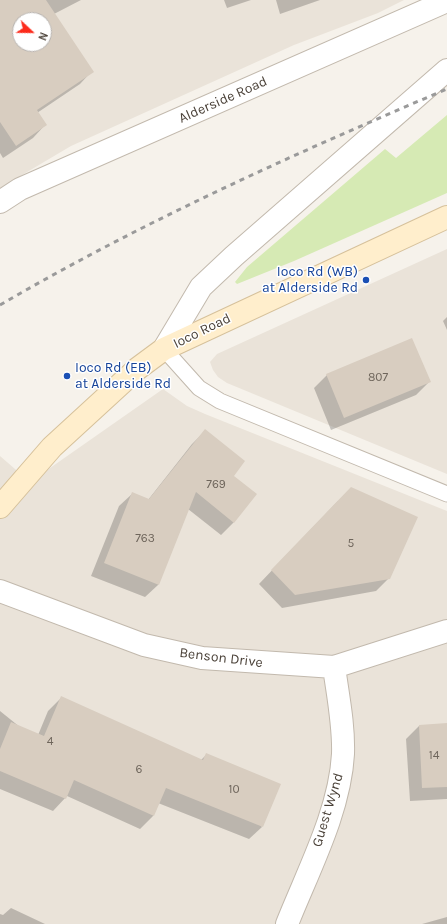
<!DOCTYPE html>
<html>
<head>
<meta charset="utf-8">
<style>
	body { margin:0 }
	#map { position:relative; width:447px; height:924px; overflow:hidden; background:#f6f2eb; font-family:Karla,sans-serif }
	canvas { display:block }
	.north { position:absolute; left:12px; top:12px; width:40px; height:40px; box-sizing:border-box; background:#fff; border:1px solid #b7b3b0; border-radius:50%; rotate:112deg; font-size:11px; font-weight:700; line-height:16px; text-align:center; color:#4b4239 }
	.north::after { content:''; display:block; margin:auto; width:14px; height:18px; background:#fc2b1c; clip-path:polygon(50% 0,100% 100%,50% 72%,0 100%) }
</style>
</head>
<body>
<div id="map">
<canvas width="447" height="924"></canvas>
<div class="north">N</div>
</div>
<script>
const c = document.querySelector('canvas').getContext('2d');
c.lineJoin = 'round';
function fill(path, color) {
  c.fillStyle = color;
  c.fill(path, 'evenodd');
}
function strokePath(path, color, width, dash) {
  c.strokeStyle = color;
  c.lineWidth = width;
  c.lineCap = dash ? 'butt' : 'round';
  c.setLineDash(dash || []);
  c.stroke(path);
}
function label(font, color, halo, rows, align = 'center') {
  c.font = font + ' Karla,sans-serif';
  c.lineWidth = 3;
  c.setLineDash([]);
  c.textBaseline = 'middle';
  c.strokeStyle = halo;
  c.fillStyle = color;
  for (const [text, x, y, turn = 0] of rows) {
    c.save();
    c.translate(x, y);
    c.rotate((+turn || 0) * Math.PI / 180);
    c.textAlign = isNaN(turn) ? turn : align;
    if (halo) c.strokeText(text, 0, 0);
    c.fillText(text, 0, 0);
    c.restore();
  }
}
fill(new Path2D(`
	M 0,0 L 404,0 L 378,13 L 294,45 L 71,146 L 0,188 ZM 20,20 L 44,20 L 44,44 L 20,44 Z
	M 447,249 L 447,474 L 227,383 L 218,377 L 213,370 L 210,362 L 217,354 Z
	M 163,389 L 187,406 L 205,414 L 447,511 L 447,924 L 0,924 L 0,456 L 30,482 Z`), '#eae3d9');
fill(new Path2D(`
	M 447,115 L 447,193 L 294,261 L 237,284 L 235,282 L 247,267 L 385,149 L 396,158 Z`), '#d6eab4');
fill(new Path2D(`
	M 0,0 L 81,0 L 54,14 L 92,71 L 80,84 L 37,113 L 45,125 L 33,138 L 3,158 L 0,153 ZM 20,20 L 44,20 L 44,44 L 20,44 Z
	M 224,0 L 251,0 L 227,8 Z
	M 276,0 L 320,0 L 280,14 Z
	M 447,317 L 447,330 L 443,321 Z
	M 327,375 L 429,382 L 416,395 L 331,430 L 314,388 Z
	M 205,431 L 233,476 L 234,522 L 221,535 L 188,509 L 158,585 L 145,597 L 91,576 L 119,506 L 132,494 L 148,500 L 192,444 Z
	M 338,501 L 389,578 L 376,591 L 282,608 L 259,584 Z
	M 61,698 L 201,760 L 206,755 L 262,827 L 249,839 L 158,803 L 153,816 L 140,829 L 67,796 L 53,811 L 0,789 L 0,711 L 36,740 L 48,711 Z
	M 447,724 L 447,799 L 410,801 L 406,739 L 419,726 Z
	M 11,908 L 45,924 L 0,924 L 0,914 L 3,915 Z
	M 447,917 L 447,924 L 422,924 Z`), '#0003');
fill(new Path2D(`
	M 0,0 L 46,0 L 94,72 L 37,110 L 47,125 L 16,146 L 0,122 ZM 20,20 L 44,20 L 44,44 L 20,44 Z
	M 412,338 L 431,382 L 344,418 L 326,374 Z
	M 205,429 L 245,461 L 234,476 L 257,494 L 234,523 L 196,492 L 159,585 L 104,563 L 132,492 L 149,499 Z
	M 351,487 L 418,517 L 390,579 L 295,595 L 271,570 Z
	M 61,696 L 203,760 L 206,753 L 281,784 L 263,827 L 166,788 L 154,816 L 74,780 L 66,799 L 0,771 L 0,749 L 11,722 L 44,736 Z
	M 447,723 L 447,787 L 422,788 L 419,725 Z`), '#d8cdc0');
const lane = new Path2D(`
	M 164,349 L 199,388 L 220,401 L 447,494`);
const street = new Path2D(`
	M 0,202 L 20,189 L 447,1
	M 164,349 L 201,287 L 234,256 L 447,70
	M 0,591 L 144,645 L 202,658 L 334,667 L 447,631
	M 287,924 C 308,871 340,811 343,754 C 344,725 338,696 334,667`);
const secondary = new Path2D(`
	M 0,507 L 52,447 L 137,369 L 164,349 L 447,217`);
strokePath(lane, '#c2b9ad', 17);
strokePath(street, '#c2b9ad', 24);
strokePath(secondary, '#d6c19b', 24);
strokePath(lane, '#fff', 15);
strokePath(street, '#fff', 22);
strokePath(secondary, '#fec', 22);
strokePath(new Path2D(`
	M 0,305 C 144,221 294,154 447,89`), '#9a9a9a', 3, [5, 5]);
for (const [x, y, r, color] of [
	[366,280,4,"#1a4fb4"],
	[67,376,4,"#1a4fb4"]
]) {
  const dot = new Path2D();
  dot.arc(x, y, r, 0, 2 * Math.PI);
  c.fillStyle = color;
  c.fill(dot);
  strokePath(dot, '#fff', 1.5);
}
label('12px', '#6e655b', null, [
	["807",378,378],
	["769",216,485],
	["763",145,539],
	["5",351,544],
	["4",50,742],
	["14",434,756],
	["6",139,770],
	["10",234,790]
]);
label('14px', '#4b4239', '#fff', [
	["Alderside Road",223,100,-24],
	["Ioco Road",202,331,-26],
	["Benson Drive",221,658,7],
	["Guest Wynd",328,810,-73]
]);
label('14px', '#164399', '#fff', [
	["Ioco Rd (WB)",358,272],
	["at Alderside Rd",358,288],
	["Ioco Rd (EB)",75,368,"left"],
	["at Alderside Rd",75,384,"left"]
], 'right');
</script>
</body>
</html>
